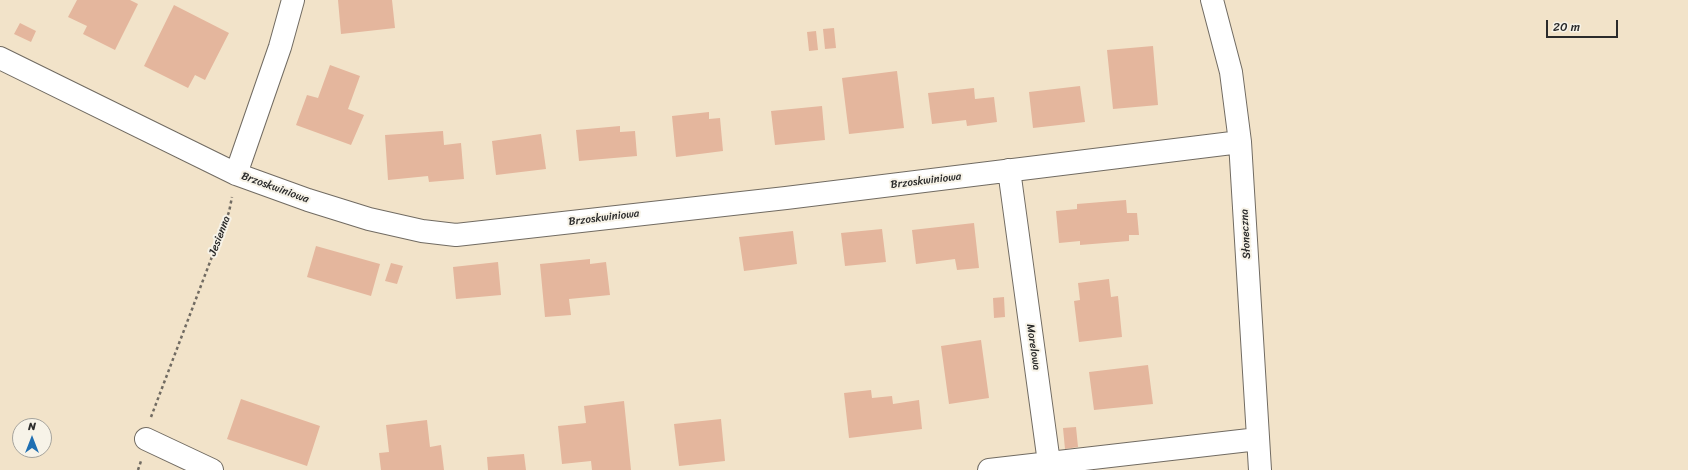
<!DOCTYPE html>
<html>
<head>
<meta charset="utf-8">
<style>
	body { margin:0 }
	#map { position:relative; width:1688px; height:470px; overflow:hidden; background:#f2e3c9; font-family:Sriracha,sans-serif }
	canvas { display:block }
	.north { position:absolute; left:12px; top:418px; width:40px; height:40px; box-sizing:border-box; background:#f7f3e8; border:1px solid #a5a39c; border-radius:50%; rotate:0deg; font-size:11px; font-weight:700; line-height:16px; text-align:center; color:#2b2b2b }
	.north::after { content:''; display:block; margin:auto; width:14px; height:18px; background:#1f6fb2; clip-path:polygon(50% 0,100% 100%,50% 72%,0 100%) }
	.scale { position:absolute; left:1546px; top:20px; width:72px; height:18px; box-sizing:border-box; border:2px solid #2b2b2b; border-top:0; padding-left:5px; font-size:12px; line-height:14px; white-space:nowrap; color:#2b2b2b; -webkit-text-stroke:3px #f7f3e8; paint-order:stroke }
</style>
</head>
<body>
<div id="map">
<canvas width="1688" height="470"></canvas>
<div class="north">N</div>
<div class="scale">20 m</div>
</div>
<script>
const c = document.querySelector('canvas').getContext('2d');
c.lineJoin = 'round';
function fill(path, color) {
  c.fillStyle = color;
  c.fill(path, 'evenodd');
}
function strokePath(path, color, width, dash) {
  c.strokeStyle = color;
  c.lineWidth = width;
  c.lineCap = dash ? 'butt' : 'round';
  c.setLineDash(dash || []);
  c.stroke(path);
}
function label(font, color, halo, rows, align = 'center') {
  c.font = font + ' Sriracha,sans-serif';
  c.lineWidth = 4;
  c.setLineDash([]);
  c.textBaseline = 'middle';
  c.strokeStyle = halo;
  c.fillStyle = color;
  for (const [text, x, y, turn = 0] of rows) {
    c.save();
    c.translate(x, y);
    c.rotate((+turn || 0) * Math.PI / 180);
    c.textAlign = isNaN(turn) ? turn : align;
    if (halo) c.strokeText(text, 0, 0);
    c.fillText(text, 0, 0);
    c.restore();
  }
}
fill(new Path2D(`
	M 77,0 L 130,0 L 138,4 L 115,50 L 83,34 L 87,26 L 68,17 Z
	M 338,0 L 392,0 L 395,28 L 341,34 Z
	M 174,5 L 229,33 L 205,80 L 195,75 L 188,88 L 144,66 Z
	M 20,23 L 36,31 L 31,42 L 14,34 Z
	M 834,28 L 836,48 L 825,49 L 823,29 Z
	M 816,31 L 818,50 L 809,51 L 807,32 Z
	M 1153,46 L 1158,105 L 1113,109 L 1107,50 Z
	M 330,65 L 360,76 L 348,109 L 364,115 L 351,145 L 296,125 L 307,95 L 318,98 Z
	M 897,71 L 904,128 L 849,134 L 842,78 Z
	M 1080,86 L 1085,122 L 1033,128 L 1029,92 Z
	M 974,88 L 975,99 L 994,97 L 997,122 L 967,126 L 966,120 L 932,124 L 928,93 Z
	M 822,106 L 825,140 L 775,145 L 771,111 Z
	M 709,112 L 709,119 L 720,118 L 723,151 L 676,157 L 672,116 Z
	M 620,126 L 620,132 L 635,131 L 637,156 L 579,161 L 576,130 Z
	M 443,131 L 444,145 L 461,143 L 464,179 L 429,182 L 428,176 L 388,180 L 385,135 Z
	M 541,134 L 546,169 L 496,175 L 492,141 Z
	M 1126,200 L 1127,213 L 1137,213 L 1139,235 L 1129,235 L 1129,241 L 1080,245 L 1080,241 L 1059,243 L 1056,211 L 1077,209 L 1077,204 Z
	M 974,223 L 979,268 L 957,270 L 955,259 L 916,264 L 912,230 Z
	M 882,229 L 886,262 L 845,266 L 841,233 Z
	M 793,231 L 797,264 L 744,271 L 739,237 Z
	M 316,246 L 380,264 L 371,296 L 307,277 Z
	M 590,259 L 590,264 L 606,262 L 610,295 L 569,299 L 571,315 L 545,317 L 540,264 Z
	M 498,262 L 501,295 L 456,299 L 453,267 Z
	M 391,263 L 403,266 L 397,284 L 385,281 Z
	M 1109,279 L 1111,297 L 1118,296 L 1122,337 L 1079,342 L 1074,301 L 1080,300 L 1078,283 Z
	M 1004,297 L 1005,317 L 994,318 L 993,298 Z
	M 981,340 L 989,398 L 949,404 L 941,346 Z
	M 1148,365 L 1153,404 L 1094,410 L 1089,372 Z
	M 871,390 L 872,398 L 892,396 L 893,404 L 919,400 L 922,429 L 849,438 L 844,393 Z
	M 241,399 L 320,426 L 307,466 L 227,439 Z
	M 624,401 L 631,470 L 592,470 L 591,461 L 562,464 L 558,426 L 586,423 L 584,406 Z
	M 721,419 L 725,461 L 679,466 L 674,424 Z
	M 427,420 L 430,447 L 441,445 L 444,470 L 381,470 L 379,453 L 389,452 L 386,425 Z
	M 1076,427 L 1078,447 L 1065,449 L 1063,428 Z
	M 524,454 L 526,470 L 488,470 L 487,457 Z`), '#e4b69d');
const minor = new Path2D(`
	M 1212,0 L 1231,72 L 1240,142 L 1260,470
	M 0,58 L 236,174 L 308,200 L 369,219 L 422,231 L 456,235 L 786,198 L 1240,142
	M 1009,170 L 1050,470
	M 236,174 L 280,47 L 293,0
	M 146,439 L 212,470
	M 989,470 L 1258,439`);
strokePath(minor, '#716b62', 24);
strokePath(new Path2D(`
	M 151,417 L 229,212 L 232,197
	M 138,470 L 141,461`), '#716b62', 2.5, [3, 3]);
strokePath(minor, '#fff', 22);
label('11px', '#2b2b2b', '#f7f3e8', [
	["Brzoskwiniowa",926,181,-7],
	["Brzoskwiniowa",275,188,20],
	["Brzoskwiniowa",604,218,-7],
	["Słoneczna",1246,234,-93],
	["Jesienna",220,236,-69],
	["Morelowa",1033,347,82]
]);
</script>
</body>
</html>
